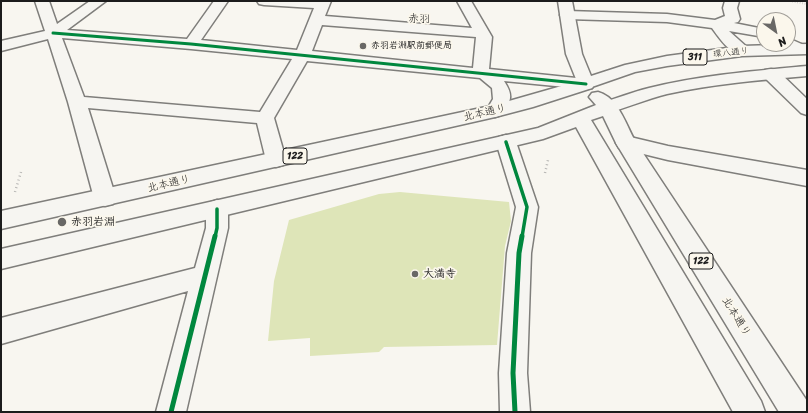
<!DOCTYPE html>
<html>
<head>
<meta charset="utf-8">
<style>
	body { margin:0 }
	#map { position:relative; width:808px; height:413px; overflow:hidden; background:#f8f6f0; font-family:Sriracha,sans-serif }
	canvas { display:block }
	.frame { position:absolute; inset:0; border:2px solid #1c1c1c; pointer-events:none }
	.north { position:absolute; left:756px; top:12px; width:40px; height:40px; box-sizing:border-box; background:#fbf7ec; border:1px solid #a29f99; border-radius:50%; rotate:147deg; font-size:11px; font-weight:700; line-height:16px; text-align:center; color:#1c1c1c }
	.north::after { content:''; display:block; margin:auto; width:14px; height:18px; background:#696866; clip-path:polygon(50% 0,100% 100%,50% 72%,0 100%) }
</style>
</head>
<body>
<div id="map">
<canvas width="808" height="413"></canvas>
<div class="frame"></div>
<div class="north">N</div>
</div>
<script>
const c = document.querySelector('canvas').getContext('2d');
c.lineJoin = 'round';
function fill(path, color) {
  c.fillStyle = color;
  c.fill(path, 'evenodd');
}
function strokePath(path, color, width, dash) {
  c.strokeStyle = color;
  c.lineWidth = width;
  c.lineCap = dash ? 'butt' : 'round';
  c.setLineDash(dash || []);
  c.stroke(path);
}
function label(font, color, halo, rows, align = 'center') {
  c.font = font + ' Sriracha,"Klee One",sans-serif';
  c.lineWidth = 3.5;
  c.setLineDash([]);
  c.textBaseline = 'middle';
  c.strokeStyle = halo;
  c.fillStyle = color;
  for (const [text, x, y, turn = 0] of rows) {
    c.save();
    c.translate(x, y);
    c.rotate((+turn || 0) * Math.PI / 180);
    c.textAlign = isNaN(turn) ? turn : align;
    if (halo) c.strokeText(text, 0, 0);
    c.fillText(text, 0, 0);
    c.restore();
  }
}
fill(new Path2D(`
	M 400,192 L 509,202 L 511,221 L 505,246 L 497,345 L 384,347 L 379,352 L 310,356 L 310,338 L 268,341 L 274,281 L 289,220 L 379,194 Z`), '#dee5b8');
const minor = new Path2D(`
	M 35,1 L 49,1 L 57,24 L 90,1 L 106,1 L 67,30 L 187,39 L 214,1 L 228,1 L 201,40 L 297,50 L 314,8 L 264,5 L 259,4 L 257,1 L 331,1 L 325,16 L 472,28 L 457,1 L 471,1 L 492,37 L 489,69 L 586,79 L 592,80 L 594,84 L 592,88 L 586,89 L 504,81 C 514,96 511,101 501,115 L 495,117 L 489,115 L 486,111 L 493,99 L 492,88 L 480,78 L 307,61 L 274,118 L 286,160 L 283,165 L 276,167 L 269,165 L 266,160 L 257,123 L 88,108 L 116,198 L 113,204 L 105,206 L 97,204 L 94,198 L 68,102 L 48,39 L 1,51 L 1,41 L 45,31 ZM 322,25 L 476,37 L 473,68 L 312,51 ZM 62,38 L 191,49 L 292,59 L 260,112 L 84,97 Z
	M 725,1 L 739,1 L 737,8 L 740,19 L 738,22 L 734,23 L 764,29 L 764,37 L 729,31 L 748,48 L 750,51 L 748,54 C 732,58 720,39 712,28 L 667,22 L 567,19 L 562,18 L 560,15 L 562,12 L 567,11 L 667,14 L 715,20 L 725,16 L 723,8 Z
	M 788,38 L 806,46 L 806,52 C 798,54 787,51 781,44 L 788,44 Z
	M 771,69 L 777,70 L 807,99 L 807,115 L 801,113 L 765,78 L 763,74 L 765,70 Z
	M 506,135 L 513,137 L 516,142 L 538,207 L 531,253 L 527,373 L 530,412 L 500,412 L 499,373 L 507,253 L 516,207 L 496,142 L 499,137 Z
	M 626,136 L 668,146 L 807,170 L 807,186 L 668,160 L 619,148 L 616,143 L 619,138 Z
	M 217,200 L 225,203 L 228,209 L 228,228 L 186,412 L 156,412 L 188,291 L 1,344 L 1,318 L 195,268 L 206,228 L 206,209 L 209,203 Z`);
const major = new Path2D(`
	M 558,1 L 572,1 L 582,54 L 591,76 L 625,65 L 667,56 L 742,46 L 807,44 L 807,54 L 742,56 L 667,66 L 635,72 L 586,89 L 580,88 L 578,84 L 566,54 Z
	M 807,66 L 807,76 C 760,80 713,84 667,94 C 647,99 628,107 608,113 L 602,111 L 599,107 L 602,103 C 617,98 633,92 649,88 C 701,75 754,71 807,66 Z`);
const highway = new Path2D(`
	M 586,79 L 592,80 L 594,84 L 592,88 L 533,107 L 495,117 L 1,229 L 1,211 L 495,105 Z
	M 598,92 C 618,97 626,125 635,141 L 807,401 L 807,412 L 779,412 L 616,143 L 603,116 L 591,120 L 761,401 L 765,412 L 733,412 L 576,127 L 543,139 L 1,269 L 1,249 L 538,128 L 596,105 L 589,97 L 592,93 Z`);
strokePath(minor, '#7f7e7b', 3);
strokePath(major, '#7f7e7b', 3);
strokePath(highway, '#7f7e7b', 3);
strokePath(new Path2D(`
	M 790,1 L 807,4`), '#b7b6b4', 2, [0.5, 2]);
strokePath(new Path2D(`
	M 545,173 L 548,160
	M 15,192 L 21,172`), '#b7b6b4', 2.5, [1, 3]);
fill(minor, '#f6f5f1');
fill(major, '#f6f5f1');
fill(highway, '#f6f5f1');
strokePath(new Path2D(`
	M 53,33 L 191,44 L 586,84`), '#00873e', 3);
strokePath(new Path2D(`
	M 506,142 L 527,207 L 522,237
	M 215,237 L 217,228 L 217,209`), '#00873e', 3.5);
strokePath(new Path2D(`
	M 171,412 L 215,236
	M 515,412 L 513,373 L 519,253 L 522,236`), '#00873e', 5);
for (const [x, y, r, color] of [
	[363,46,4,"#696866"],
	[62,222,5,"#696866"],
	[415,274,4,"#696866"]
]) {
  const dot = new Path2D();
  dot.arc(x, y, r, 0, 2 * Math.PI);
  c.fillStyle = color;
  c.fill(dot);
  strokePath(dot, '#fbf7ec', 1.5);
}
label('bold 9px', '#1c1c1c', '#fbf7ec', [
	["赤羽岩淵駅前郵便局",371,46]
], 'left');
label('9px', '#1c1c1c', '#fbf7ec', [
	["環八通り",731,53,-6]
]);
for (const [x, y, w] of [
	[695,57,24],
	[295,156,24],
	[701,261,24]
]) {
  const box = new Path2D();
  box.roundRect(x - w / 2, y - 8, w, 16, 3);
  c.fillStyle = '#fbf7ec';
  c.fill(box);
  strokePath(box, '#1c1c1c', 1);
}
label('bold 10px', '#1c1c1c', null, [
	["311",695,57],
	["122",295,156],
	["122",701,261]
]);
label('11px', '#1c1c1c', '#fbf7ec', [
	["赤羽",419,19]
]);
label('11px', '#1c1c1c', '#fbf7ec', [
	["北本通り",485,113,-13],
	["北本通り",169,184,-13],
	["北本通り",736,317,58]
]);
label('bold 11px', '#1c1c1c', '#fbf7ec', [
	["赤羽岩淵",71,222],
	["大満寺",423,274]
], 'left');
</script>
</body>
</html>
